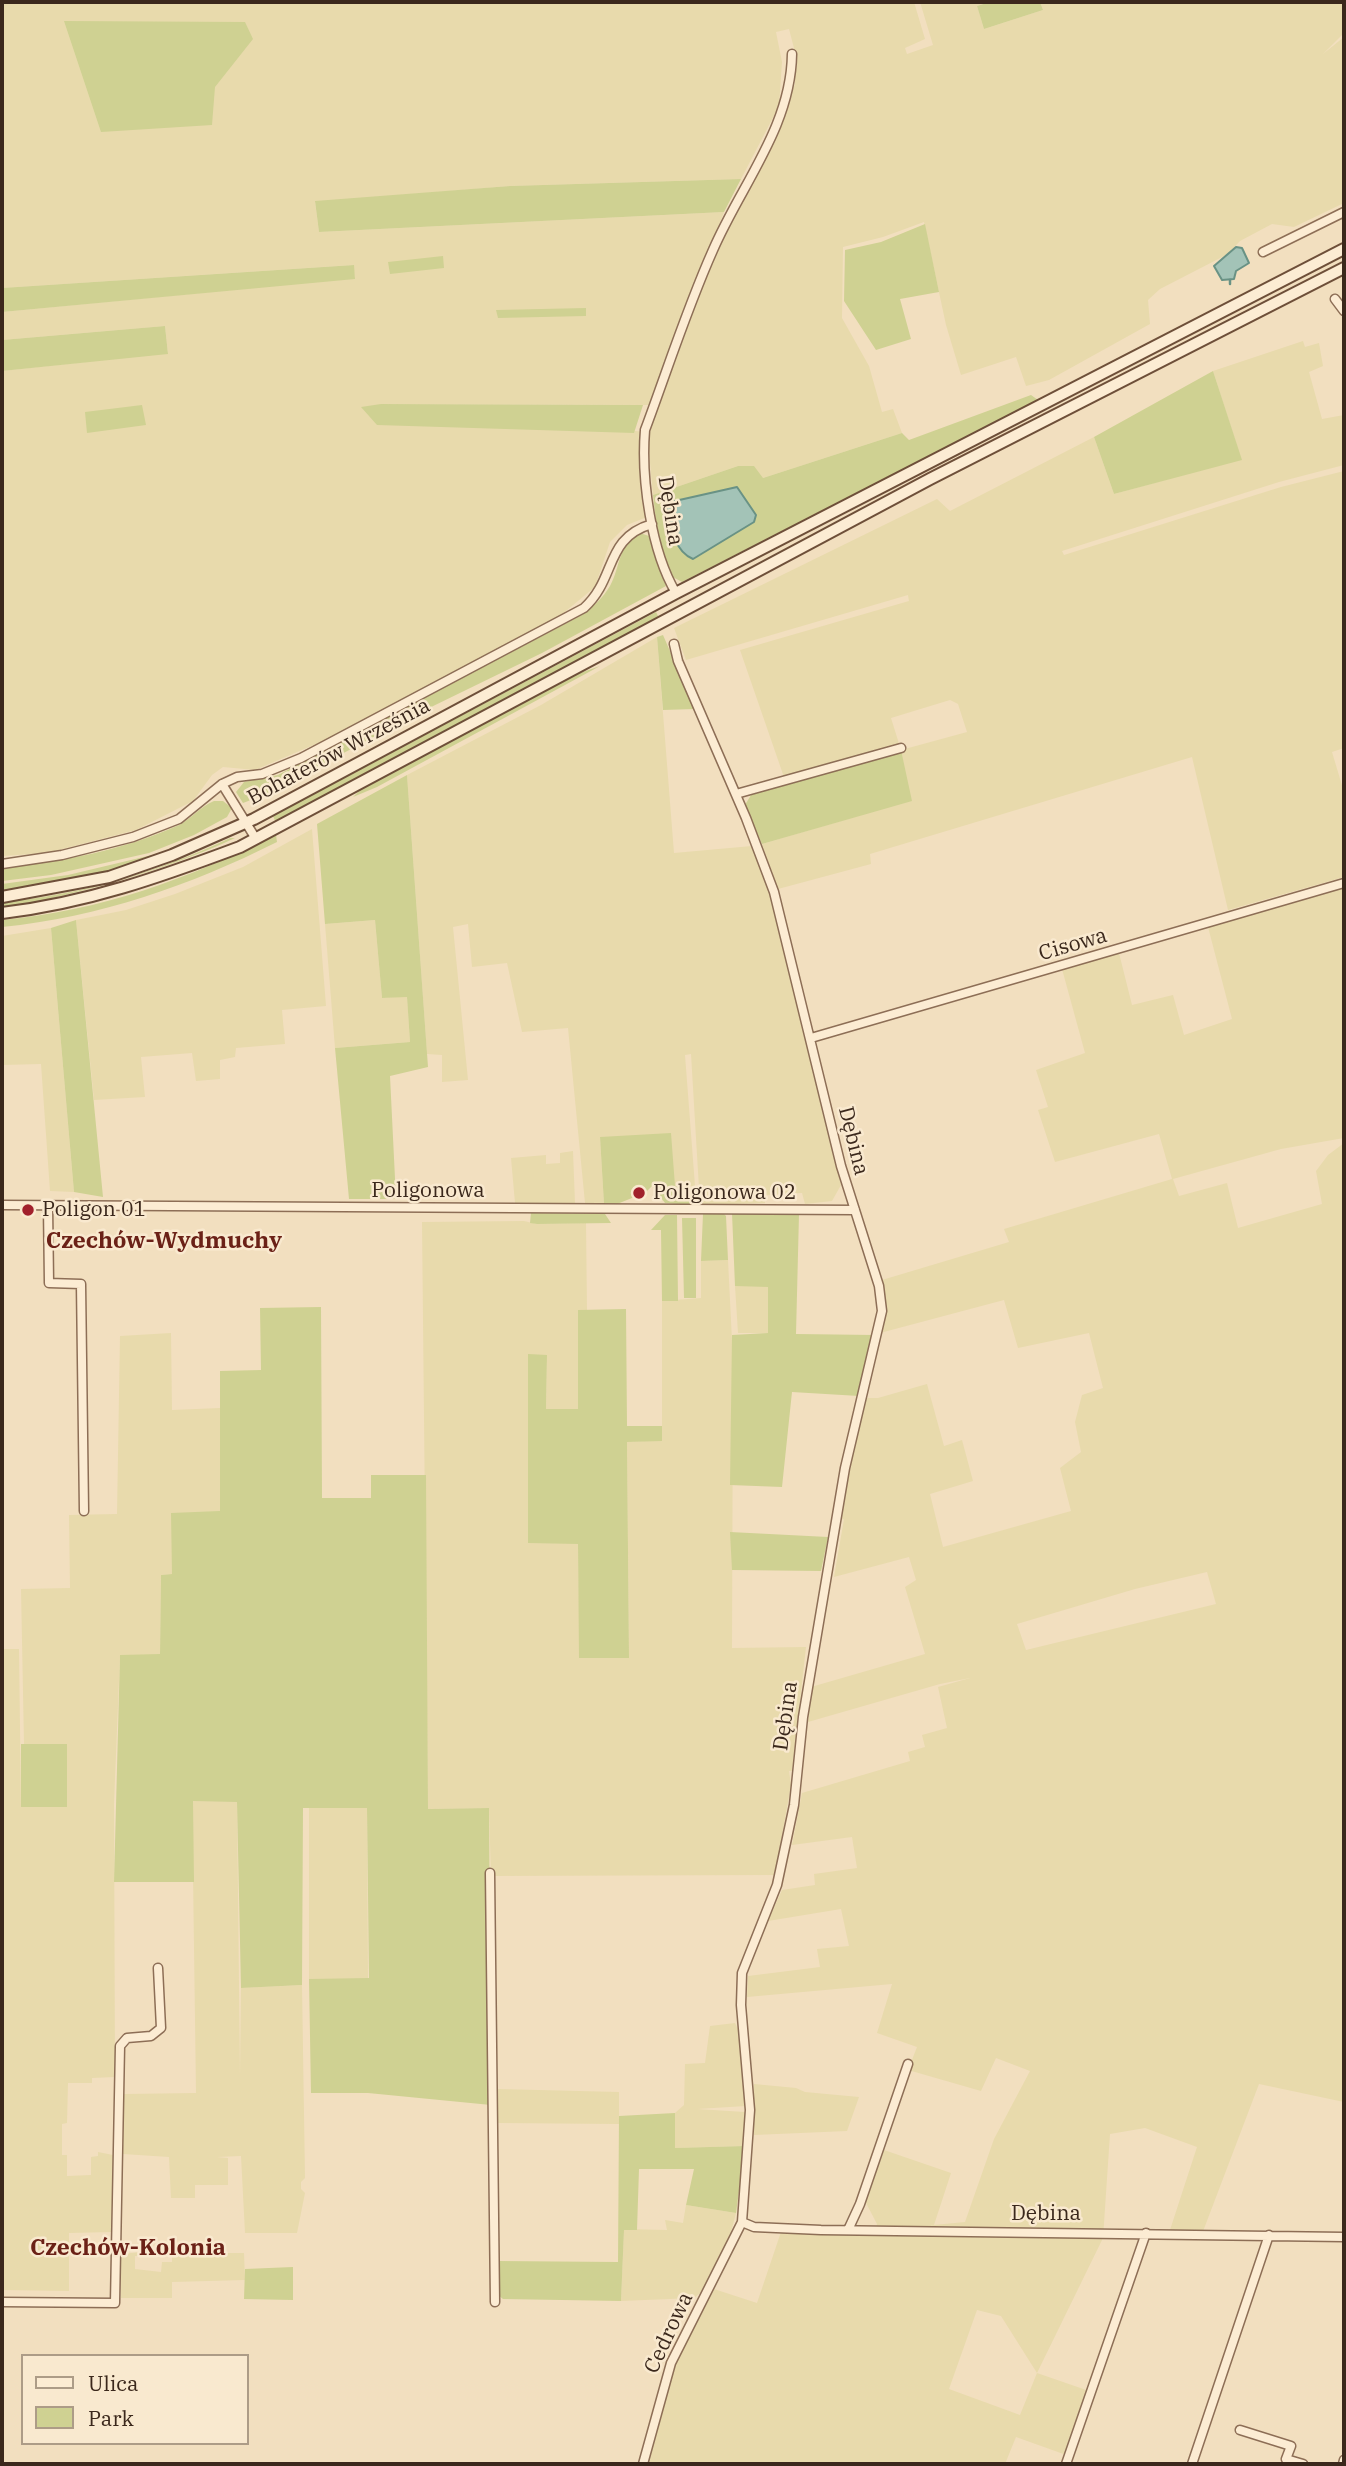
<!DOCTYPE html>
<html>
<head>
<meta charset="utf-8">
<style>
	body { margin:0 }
	#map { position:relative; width:1346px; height:2466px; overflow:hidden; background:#f2dfbf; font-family:"IBM Plex Serif",serif }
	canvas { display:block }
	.frame { position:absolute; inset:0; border:4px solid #3b281c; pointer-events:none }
	.legend { position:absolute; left:21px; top:2354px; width:228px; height:91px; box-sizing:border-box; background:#f9e9cf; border:2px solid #ad9c87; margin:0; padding:9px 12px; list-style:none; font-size:21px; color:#3b281c }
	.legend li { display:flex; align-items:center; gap:14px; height:35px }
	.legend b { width:35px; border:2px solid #ad9c87 }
</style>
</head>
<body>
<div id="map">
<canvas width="1346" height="2466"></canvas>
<div class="frame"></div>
<ul class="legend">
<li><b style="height:9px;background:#fcecd3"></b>Ulica</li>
<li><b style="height:19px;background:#cfd192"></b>Park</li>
</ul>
</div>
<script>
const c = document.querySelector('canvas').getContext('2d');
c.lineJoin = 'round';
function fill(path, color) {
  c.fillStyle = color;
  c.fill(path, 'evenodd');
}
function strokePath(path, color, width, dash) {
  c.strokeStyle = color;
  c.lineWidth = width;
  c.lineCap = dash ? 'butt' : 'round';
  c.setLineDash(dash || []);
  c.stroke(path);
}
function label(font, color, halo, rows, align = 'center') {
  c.font = font + ' "IBM Plex Serif",serif';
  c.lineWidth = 5;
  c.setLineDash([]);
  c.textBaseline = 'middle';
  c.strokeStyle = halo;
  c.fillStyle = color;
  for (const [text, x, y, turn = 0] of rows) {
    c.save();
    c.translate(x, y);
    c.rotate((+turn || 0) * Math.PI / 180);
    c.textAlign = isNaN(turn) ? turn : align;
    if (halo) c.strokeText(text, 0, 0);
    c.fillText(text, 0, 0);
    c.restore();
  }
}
fill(new Path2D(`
	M 2,2 L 914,2 L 925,39 L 905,48 L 907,54 L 933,45 L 920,2 L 990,2 L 977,6 L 984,29 L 1043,10 L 1040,2 L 1344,2 L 1344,33 L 1323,54 L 1344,37 L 1344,203 L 1294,227 L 1272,224 L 1240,241 L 1228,254 L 1160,289 L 1148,300 L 1150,324 L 1049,380 L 1026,386 L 1016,357 L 961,375 L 946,325 L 924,222 L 883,237 L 843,247 L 842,318 L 869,366 L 882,412 L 893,409 L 902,433 L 763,478 L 738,466 L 653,495 L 648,441 L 647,517 L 627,525 L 610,542 L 595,587 L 561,615 L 323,741 L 255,770 L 223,767 L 212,775 L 193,801 L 136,830 L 47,853 L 2,856 L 2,371 L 168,353 L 165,326 L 2,340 L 2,312 L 355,278 L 353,265 L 2,288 ZM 789,29 L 794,48 L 795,84 L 711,256 L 645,432 L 381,404 L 650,405 L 724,212 L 319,232 L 315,202 L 510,186 L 741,179 L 779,106 L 782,62 L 776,32 Z
	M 1303,341 L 1305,347 L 1319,343 L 1323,366 L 1309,372 L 1322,419 L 1344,415 L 1344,465 L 1279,482 L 1062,551 L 1064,555 L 1281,487 L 1344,471 L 1344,748 L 1332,752 L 1344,792 L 1344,877 L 1228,910 L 1192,757 L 870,854 L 871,864 L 778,889 L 762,844 L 912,800 L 786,783 L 740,650 L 909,601 L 908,595 L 686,660 L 674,628 L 937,499 L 950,511 L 1094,437 L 1114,494 L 1241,459 L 1213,371 ZM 950,700 L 958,704 L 967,732 L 901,750 L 891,718 Z
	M 657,637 L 674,853 L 752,846 L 771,896 L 841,1185 L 832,1201 L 805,1204 L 802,1193 L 765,1195 L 765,1203 L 700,1205 L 691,1054 L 685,1055 L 695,1186 L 675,1186 L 600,1137 L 604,1204 L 585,1203 L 568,1028 L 522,1032 L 507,963 L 472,967 L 468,924 L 453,927 L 468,1080 L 442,1082 L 442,1055 L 427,1054 L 407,775 L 541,705 Z
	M 312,829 L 326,1006 L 282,1010 L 285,1044 L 236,1048 L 235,1057 L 220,1060 L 220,1079 L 196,1081 L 192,1053 L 141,1057 L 145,1097 L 94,1100 L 76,920 L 126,910 L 175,894 L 243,867 Z
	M 1344,887 L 1344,1138 L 1281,1149 L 1173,1179 L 1179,1196 L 1227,1183 L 1238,1228 L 1322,1204 L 1316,1171 L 1328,1155 L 1344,1143 L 1344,2102 L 1259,2084 L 1202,2234 L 1169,2233 L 1197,2147 L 1145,2128 L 1110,2134 L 1103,2238 L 1037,2373 L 1092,2392 L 1069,2456 L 1016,2437 L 1005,2464 L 647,2464 L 675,2363 L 714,2289 L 757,2303 L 781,2232 L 875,2232 L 877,2224 L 865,2201 L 884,2150 L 951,2173 L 934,2225 L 965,2222 L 994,2139 L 1030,2071 L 996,2058 L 981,2091 L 908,2070 L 917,2047 L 877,2033 L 892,1984 L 747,1997 L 748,1976 L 820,1967 L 817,1949 L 849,1946 L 841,1909 L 768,1921 L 782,1890 L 815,1885 L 814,1874 L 857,1868 L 852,1837 L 792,1845 L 802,1793 L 910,1761 L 908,1752 L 925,1747 L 922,1735 L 947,1728 L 938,1687 L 970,1678 L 940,1684 L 808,1722 L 811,1687 L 925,1654 L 905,1587 L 916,1580 L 909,1557 L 834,1577 L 844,1519 L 836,1521 L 862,1398 L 878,1398 L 927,1384 L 944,1446 L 962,1440 L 973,1481 L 930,1494 L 943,1547 L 1071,1511 L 1060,1468 L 1081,1452 L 1075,1422 L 1082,1395 L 1103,1388 L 1089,1333 L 1018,1348 L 1004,1300 L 880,1333 L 882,1280 L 1009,1242 L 1004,1229 L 1172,1179 L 1159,1134 L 1055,1162 L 1038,1110 L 1048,1107 L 1036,1070 L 1085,1053 L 1062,969 L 1119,953 L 1132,1005 L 1173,995 L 1184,1035 L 1232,1019 L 1208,927 ZM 1207,1572 L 1216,1604 L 1026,1650 L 1017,1624 L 1135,1589 ZM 977,2310 L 1001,2316 L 1037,2373 L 1020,2415 L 949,2389 Z
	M 375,920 L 382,998 L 407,996 L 410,1042 L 335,1048 L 325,924 Z
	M 51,928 L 74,1192 L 50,1191 L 41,1064 L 2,1065 L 2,936 Z
	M 573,1151 L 575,1203 L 515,1203 L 511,1158 L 546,1155 L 546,1164 L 560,1163 L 560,1153 Z
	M 524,1221 L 537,1224 L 586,1223 L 587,1310 L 578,1310 L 578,1409 L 546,1409 L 547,1356 L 528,1355 L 528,1542 L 578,1543 L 580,1658 L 629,1657 L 627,1442 L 662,1440 L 662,1301 L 701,1298 L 701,1261 L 728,1260 L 733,1361 L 732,1648 L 806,1647 L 792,1771 L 789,1771 L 791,1785 L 775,1875 L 491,1876 L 489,1808 L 428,1809 L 422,1222 Z
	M 735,1286 L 769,1286 L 769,1333 L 738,1333 Z
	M 171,1333 L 172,1410 L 220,1408 L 220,1511 L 172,1574 L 161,1575 L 160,1655 L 120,1655 L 114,1804 L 115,2077 L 92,2078 L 92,2083 L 68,2083 L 67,2123 L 62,2124 L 62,2155 L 67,2155 L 67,2176 L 91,2175 L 91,2157 L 98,2156 L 98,2152 L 113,2155 L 113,2232 L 69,2233 L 69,2291 L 2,2290 L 2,1649 L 19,1649 L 21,1807 L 67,1744 L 24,1744 L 21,1589 L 70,1588 L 69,1515 L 117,1514 L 120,1336 Z
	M 192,1801 L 237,1801 L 240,2076 L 241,1988 L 302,1985 L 305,2178 L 301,2182 L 301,2189 L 305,2193 L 297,2233 L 245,2233 L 241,2156 L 217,2157 L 228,2158 L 228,2185 L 195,2185 L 195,2198 L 171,2198 L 169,2157 L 123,2154 L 124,2094 L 196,2093 Z
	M 309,1808 L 367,1808 L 368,1979 L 309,1979 Z
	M 735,2023 L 738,2029 L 746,2106 L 697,2109 L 745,2112 L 745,2146 L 675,2148 L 675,2113 L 684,2105 L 685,2064 L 705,2063 L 710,2026 Z
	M 754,2084 L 796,2088 L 805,2092 L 859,2097 L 847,2131 L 754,2135 Z
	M 498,2089 L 619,2092 L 619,2124 L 498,2123 Z
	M 686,2205 L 736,2213 L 731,2232 L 704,2290 L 694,2298 L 621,2301 L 624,2229 L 667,2230 L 665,2220 L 683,2223 Z
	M 142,2252 L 142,2256 L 135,2256 L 135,2269 L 161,2272 L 162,2262 L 172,2262 L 172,2253 L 244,2253 L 245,2280 L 172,2282 L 172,2298 L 121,2298 L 121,2254 Z`), '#e8daac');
fill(new Path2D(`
	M 990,2 L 1040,2 L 1043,10 L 984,29 L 977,6 Z
	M 64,21 L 245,22 L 253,39 L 215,87 L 212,125 L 101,132 Z
	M 741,179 L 724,212 L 319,232 L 315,201 L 510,186 Z
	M 925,224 L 939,292 L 900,299 L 911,339 L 876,350 L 844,301 L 845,250 L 881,242 Z
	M 443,256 L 444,268 L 390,274 L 388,262 Z
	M 354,265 L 355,279 L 2,312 L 2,288 Z
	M 586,308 L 586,316 L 498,318 L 496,310 Z
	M 165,326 L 168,354 L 2,371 L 2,340 Z
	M 1213,371 L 1242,460 L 1114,494 L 1094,437 Z
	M 1031,395 L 1038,400 L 682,582 L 671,576 L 658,538 L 653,495 L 738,466 L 754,466 L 763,478 L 902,433 L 909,440 Z
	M 381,404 L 643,405 L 634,433 L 377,425 L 361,407 Z
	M 142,405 L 146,425 L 87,433 L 85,412 Z
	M 640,533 L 652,537 L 666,586 L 542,653 L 425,710 L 264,795 L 243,803 L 236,792 L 244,782 L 278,775 L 582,615 C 593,607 603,598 610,586 C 621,566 617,546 640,533 Z
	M 656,612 L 659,618 L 276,823 L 273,816 Z
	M 663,635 L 695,709 L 663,710 L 657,637 Z
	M 600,666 L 377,787 L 353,797 L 361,789 L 580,673 Z
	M 901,750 L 912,801 L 762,844 L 745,805 L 751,795 Z
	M 407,775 L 428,1067 L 390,1076 L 396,1199 L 349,1199 L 335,1048 L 410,1042 L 407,997 L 382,998 L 375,920 L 325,924 L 317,824 Z
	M 214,801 L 223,801 L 232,808 L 227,817 L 194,835 L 149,853 L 51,875 L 2,881 L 2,868 C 61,862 124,850 179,825 C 192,818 201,806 214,801 Z
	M 276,835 L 277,842 C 189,886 100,917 2,927 L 2,920 C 100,911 188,879 276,835 Z
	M 230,838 L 235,838 C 159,873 83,892 2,909 L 2,902 C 81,895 158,872 230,838 Z
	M 152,855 C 123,877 40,887 2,891 L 2,884 L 68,875 Z
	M 76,920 L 103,1197 L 74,1192 L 51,928 Z
	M 671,1133 L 675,1186 L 689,1186 L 690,1205 L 665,1203 L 652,1186 L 646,1192 L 643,1188 L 636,1192 L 637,1196 L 617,1204 L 604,1204 L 600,1137 Z
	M 531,1213 L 605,1214 L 611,1223 L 537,1224 L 530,1223 Z
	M 732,1213 L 799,1214 L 796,1334 L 874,1335 L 859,1396 L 792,1392 L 782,1487 L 730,1485 L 732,1335 L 768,1333 L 768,1287 L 735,1286 Z
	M 703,1214 L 724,1214 L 726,1216 L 728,1260 L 701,1261 Z
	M 665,1215 L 677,1215 L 678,1301 L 662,1301 L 661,1230 L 651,1230 Z
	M 682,1218 L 696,1218 L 696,1298 L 684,1298 Z
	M 321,1307 L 322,1498 L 371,1498 L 371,1475 L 426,1475 L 428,1809 L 489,1808 L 491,2105 L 368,2093 L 311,2093 L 309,1979 L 369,1978 L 367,1808 L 303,1808 L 302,1985 L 241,1988 L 237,1802 L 193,1801 L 194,1882 L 114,1882 L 120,1655 L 160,1654 L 161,1575 L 172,1574 L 171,1513 L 220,1511 L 220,1371 L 261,1370 L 260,1308 Z
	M 626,1309 L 627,1426 L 662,1426 L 662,1441 L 627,1442 L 629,1658 L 579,1658 L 578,1544 L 528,1543 L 528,1354 L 547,1355 L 546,1409 L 578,1409 L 578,1310 Z
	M 730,1532 L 828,1537 L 821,1571 L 732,1570 Z
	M 21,1744 L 67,1744 L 67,1807 L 21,1807 Z
	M 675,2113 L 675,2148 L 745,2146 L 736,2213 L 686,2205 L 694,2169 L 639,2169 L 637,2230 L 624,2230 L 621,2301 L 503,2299 L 498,2295 L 497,2261 L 618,2262 L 619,2116 Z
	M 293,2267 L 293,2300 L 244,2299 L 245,2269 Z`), '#cfd192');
const water = new Path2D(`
	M 1236,247 L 1242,248 L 1249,263 L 1236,271 L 1234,279 L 1222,280 L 1214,266 Z
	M 737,487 L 756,515 L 754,522 L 693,559 C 672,550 670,522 666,503 Z`);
fill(water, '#a3c3b7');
strokePath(water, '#699285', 2);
strokePath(new Path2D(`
	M 1230,284 L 1230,280`), '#699285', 2.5);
const street = new Path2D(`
	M 1263,252 L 1344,212
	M 1335,299 L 1344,311
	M 676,593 C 651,551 641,479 645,430 C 667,371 687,308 713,250 C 741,185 791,127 792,54
	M 222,784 L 256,839
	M 736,794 L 901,748
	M 2,864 L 62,855 L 133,837 L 179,819 L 222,784 L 237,777 L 262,774 L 301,758 L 584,608 C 617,578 604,538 652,524
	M 811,1038 L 1344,883
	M 2,1205 L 855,1210
	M 48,1206 L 49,1283 L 81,1284 L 84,1511
	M 490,1873 L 495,2302
	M 742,2222 L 754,2227 L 821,2230 L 1344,2237
	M 848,2230 L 860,2204 L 908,2064
	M 2,2302 L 115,2303 L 120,2046 L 127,2038 L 151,2036 L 161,2028 L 158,1968
	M 1240,2430 L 1291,2446 L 1286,2459 L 1303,2464
	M 643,2464 L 671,2363 L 742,2222 L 750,2110 L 741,2005 L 742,1973 L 777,1885 L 794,1805 L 803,1717 L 845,1468 L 882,1311 L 879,1286 L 841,1166 L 774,892 L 746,818 L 678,661 L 674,644
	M 1066,2464 L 1146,2233
	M 1192,2464 L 1269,2235
	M 1343,2464 L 1344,2460`);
const secondary = new Path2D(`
	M 2,897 L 109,877 L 172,855 L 254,819 L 676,593 L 1344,249
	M 2,913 C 87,903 160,877 240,847 L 930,479 L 1344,268`);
strokePath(street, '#8d6e56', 11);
strokePath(secondary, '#6e4f39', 14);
strokePath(street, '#fcecd3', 8);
strokePath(secondary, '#fcecd3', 10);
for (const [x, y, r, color] of [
	[639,1193,7,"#a1202b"],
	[28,1210,7,"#a1202b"]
]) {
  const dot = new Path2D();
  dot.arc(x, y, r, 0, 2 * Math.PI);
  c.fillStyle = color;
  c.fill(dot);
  strokePath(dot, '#f9e9cf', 2.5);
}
label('21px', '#3b281c', '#f9e9cf', [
	["Dębina",670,511,81],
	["Bohaterów Września",339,752,-28],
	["Cisowa",1073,945,-16],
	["Dębina",853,1141,76],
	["Poligonowa",428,1191],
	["Dębina",786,1716,-82],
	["Dębina",1046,2214],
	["Cedrowa",669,2333,-65]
]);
label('21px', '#3b281c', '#f9e9cf', [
	["Poligonowa 02",653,1193],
	["Poligon 01",42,1210]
], 'left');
label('bold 23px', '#6b2117', '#f9e9cf', [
	["Czechów-Wydmuchy",164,1241],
	["Czechów-Kolonia",128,2248]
]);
</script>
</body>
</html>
